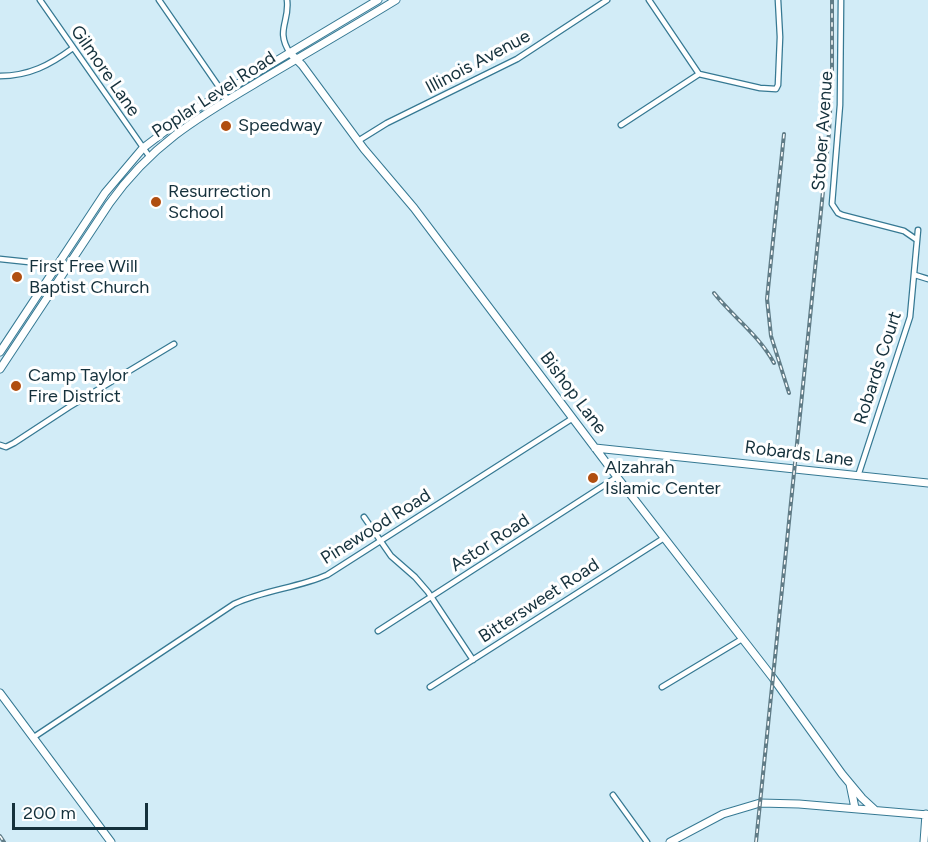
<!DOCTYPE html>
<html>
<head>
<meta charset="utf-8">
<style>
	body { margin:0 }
	#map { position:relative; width:928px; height:842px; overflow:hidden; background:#d2ecf7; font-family:Figtree,sans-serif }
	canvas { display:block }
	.scale { position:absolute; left:12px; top:803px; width:136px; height:27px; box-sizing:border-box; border:3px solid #15313c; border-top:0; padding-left:8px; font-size:18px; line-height:21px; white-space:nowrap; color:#15313c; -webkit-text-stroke:4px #fff; paint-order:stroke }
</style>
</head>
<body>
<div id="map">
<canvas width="928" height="842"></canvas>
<div class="scale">200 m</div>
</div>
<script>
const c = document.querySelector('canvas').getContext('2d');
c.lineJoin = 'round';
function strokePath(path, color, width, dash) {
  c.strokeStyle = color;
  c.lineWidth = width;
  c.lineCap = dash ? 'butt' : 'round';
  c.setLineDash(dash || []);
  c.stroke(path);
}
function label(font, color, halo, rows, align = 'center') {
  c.font = font + ' Figtree,sans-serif';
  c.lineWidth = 6;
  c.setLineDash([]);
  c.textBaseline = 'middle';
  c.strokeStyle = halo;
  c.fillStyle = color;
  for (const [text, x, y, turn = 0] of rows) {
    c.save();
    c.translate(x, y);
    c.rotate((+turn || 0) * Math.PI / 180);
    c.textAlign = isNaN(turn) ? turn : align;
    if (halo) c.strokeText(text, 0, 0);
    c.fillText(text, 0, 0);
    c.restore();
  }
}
const street = new Path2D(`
	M 40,0 L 149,156
	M 159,0 L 228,100
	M 287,0 C 290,22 275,30 290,53
	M 649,0 L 699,74
	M 841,0 L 840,105 L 832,204 L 838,213 L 842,215 L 904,231 L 917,240
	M 0,76 C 29,76 50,65 73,48
	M 621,125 L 699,74 L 760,88 L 776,89 L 778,85 L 780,37 L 778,0
	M 358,141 L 387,123 L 517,59 L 607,0
	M 0,259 L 57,265 L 65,270
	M 915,275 L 928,279
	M 0,445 L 6,447 L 14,443 L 69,407 L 174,344
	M 858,476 L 910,317 L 918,230
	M 364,517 L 391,556 L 415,577 L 428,592 L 473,660
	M 378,631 L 617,477
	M 430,687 L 664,538
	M 662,687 L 742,639
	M 34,737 L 234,604 C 264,590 297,588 327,575 L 573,418
	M 613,795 L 647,842`);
const secondary = new Path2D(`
	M 290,53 L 302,65 L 364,149 L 414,208 L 617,477 L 773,678 L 842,774 L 862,798 L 875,810
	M 0,352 L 105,193 L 143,148 L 189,113 L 378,0
	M 0,369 L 109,204 C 155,139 206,113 273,73 C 314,49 355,25 396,0
	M 595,448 L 928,483
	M 0,693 L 111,842
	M 850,784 L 855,808
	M 670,842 L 723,814 L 760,803 L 799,804 L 928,815
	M 924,842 L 926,814`);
strokePath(street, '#367993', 7);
strokePath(secondary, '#367993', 9);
strokePath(street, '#fff', 4.5);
strokePath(secondary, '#fff', 7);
const rail = new Path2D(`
	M 784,134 L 767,299 L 771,336 L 789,393
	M 714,293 C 733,317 759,335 774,363
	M 0,836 L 4,842
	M 756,842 L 829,133 L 832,72 L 832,0`);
strokePath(rail, '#607c87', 4);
strokePath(rail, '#fff', 1.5, [4.5]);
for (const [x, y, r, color] of [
	[226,126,6,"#b04e10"],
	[156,202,6,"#b04e10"],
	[17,277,6,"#b04e10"],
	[16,386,6,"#b04e10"],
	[593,478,6,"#b04e10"]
]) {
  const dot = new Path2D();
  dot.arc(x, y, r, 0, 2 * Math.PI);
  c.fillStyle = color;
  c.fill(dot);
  strokePath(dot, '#fff', 2);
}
label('18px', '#15313c', '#fff', [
	["Illinois Avenue",478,62,-28],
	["Gilmore Lane",105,71,55],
	["Poplar Level Road",214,95,-33],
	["Stober Avenue",823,131,-86],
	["Robards Court",878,368,-72],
	["Bishop Lane",573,393,53],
	["Robards Lane",799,454,7],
	["Pinewood Road",376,527,-32],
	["Astor Road",490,543,-33],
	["Bittersweet Road",539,601,-33]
]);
label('18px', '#15313c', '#fff', [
	["Speedway",238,126],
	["Resurrection",168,192],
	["School",168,213],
	["First Free Will",29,267],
	["Baptist Church",29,288],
	["Camp Taylor",28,376],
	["Fire District",28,397],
	["Alzahrah",605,468],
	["Islamic Center",605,489]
], 'left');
</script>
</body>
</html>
